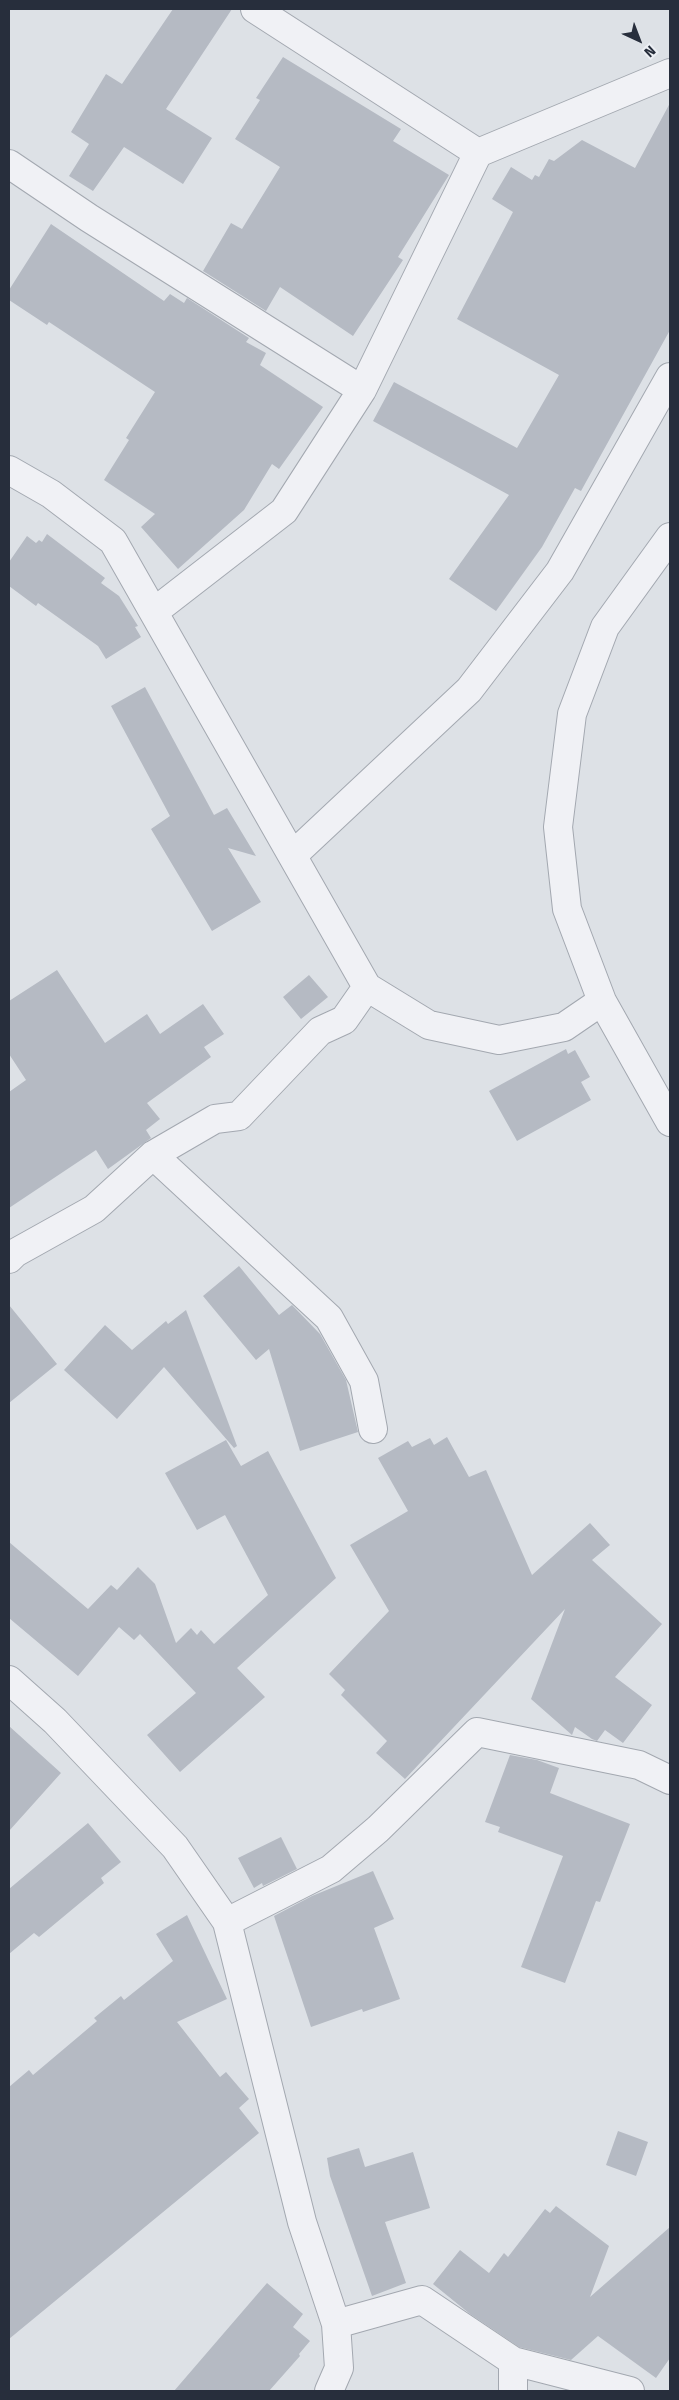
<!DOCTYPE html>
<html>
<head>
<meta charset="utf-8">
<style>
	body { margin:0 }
	#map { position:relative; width:679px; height:2400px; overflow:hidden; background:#dde1e6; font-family:"Fira Sans",sans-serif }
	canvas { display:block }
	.frame { position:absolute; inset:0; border:10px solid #272e3c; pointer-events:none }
	.north { position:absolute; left:614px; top:15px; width:50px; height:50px; -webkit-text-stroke:4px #eceff4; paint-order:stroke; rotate:137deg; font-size:14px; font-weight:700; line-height:20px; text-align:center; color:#272e3c }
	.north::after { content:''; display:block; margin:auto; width:18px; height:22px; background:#272e3c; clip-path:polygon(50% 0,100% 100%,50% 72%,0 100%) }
</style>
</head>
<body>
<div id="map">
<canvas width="679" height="2400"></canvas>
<div class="frame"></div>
<div class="north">N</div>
</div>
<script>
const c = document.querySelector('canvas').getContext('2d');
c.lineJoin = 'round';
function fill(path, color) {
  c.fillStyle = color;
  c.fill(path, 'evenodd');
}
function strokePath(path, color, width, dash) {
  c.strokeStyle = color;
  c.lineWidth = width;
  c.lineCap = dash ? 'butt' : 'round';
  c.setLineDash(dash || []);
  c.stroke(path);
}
fill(new Path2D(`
	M 173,9 L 232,9 L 166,109 L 212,138 L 183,184 L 124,147 L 93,191 L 69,176 L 89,144 L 71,132 L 106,74 L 122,84 Z
	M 283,57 L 401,129 L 393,141 L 449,175 L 398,257 L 403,260 L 353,336 L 280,287 L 266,311 L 203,271 L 231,223 L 242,229 L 280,167 L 235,139 L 260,100 L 256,98 Z
	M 670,103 L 670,330 L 581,491 L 575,488 L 542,547 L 496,611 L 449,579 L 509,495 L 373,421 L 394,382 L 517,448 L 559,375 L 457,319 L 513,212 L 492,199 L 511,167 L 532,180 L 535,175 L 539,177 L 549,159 L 554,161 L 582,140 L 635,168 Z
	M 51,224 L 164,301 L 170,294 L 184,303 L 187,298 L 249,338 L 246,342 L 266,353 L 260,365 L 323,407 L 279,469 L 272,464 L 244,510 L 178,569 L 141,527 L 155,514 L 104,480 L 129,440 L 126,438 L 155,392 L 49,322 L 47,325 L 9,300 L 9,290 Z
	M 47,534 L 105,578 L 101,583 L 119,596 L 138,626 L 135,627 L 141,637 L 106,659 L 98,646 L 38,603 L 36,606 L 9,586 L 9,562 L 27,536 L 36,543 L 39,540 L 42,542 Z
	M 145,687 L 214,815 L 227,808 L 256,856 L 228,848 L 261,902 L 212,931 L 151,829 L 170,816 L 111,706 Z
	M 57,970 L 105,1043 L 147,1014 L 160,1034 L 203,1004 L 224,1034 L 204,1047 L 211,1057 L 147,1103 L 160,1119 L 146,1130 L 151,1138 L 108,1169 L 96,1150 L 9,1208 L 9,1092 L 26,1080 L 9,1054 L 9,1001 Z
	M 309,975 L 328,997 L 301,1019 L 283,997 Z
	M 566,1049 L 568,1054 L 575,1050 L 590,1077 L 581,1082 L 591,1100 L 517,1141 L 489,1091 Z
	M 239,1266 L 279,1315 L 292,1305 L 320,1334 L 346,1380 L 358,1432 L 300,1451 L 269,1349 L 256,1360 L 203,1296 Z
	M 9,1305 L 57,1364 L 9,1403 Z
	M 186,1310 L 237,1446 L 234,1448 L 164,1367 L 117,1419 L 64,1370 L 105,1325 L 132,1350 L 166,1321 L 168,1324 Z
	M 447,1437 L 469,1477 L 486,1470 L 532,1575 L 590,1523 L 610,1545 L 592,1560 L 662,1624 L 615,1677 L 652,1705 L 623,1743 L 605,1730 L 597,1741 L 592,1739 L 575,1727 L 572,1735 L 531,1699 L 565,1609 L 405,1779 L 376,1753 L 387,1741 L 341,1695 L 345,1690 L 329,1674 L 389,1611 L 350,1545 L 408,1511 L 378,1458 L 408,1441 L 412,1447 L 430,1438 L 434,1445 Z
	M 226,1440 L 241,1466 L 268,1451 L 336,1578 L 237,1668 L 265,1697 L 180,1772 L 147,1735 L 196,1693 L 140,1634 L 134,1640 L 119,1627 L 78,1676 L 9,1618 L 9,1542 L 88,1609 L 111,1585 L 117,1590 L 138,1567 L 155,1584 L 176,1643 L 191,1628 L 197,1635 L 201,1630 L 214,1644 L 268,1595 L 225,1515 L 197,1530 L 165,1473 Z
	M 9,1726 L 61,1773 L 9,1831 Z
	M 510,1755 L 537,1760 L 559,1768 L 550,1793 L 630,1824 L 600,1902 L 596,1901 L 565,1983 L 521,1967 L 563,1856 L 498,1832 L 500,1827 L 485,1822 Z
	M 88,1823 L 121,1862 L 101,1878 L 104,1883 L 39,1937 L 34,1933 L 9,1954 L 9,1889 Z
	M 281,1837 L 297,1869 L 263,1886 L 262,1883 L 254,1888 L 238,1858 Z
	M 373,1871 L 394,1919 L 374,1928 L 400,1999 L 363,2012 L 362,2009 L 311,2027 L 274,1916 L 312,1896 Z
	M 187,1915 L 227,1999 L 177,2022 L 220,2077 L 226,2072 L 249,2099 L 239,2108 L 259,2133 L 9,2339 L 9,2087 L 29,2070 L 33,2075 L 97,2021 L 94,2018 L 121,1996 L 124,2000 L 173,1961 L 156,1934 Z
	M 618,2131 L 648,2142 L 636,2176 L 606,2165 Z
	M 359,2148 L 365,2167 L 413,2152 L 430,2208 L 385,2222 L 406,2283 L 372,2296 L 330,2176 L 327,2158 Z
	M 556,2206 L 609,2246 L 590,2297 L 670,2227 L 670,2358 L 656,2378 L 598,2336 L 571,2360 L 519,2347 L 470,2314 L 433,2284 L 460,2250 L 489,2273 L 504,2253 L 508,2257 L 545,2209 L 550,2213 Z
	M 267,2283 L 303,2314 L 293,2327 L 310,2341 L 299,2354 L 300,2356 L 269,2391 L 174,2391 Z`), '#b5bac3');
const minor = new Path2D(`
	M 255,9 L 478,153 L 670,73
	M 9,164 L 89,218 L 362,390
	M 9,470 L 51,494 L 113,541 L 367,987 L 429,1025 L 499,1040 L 564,1027 L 602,1001
	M 670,537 L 605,627 L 572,714 L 558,827 L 567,909 L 602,1001 L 670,1122
	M 155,611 L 284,511 L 362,390 L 478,153
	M 293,855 L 469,690 L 560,571 L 670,377
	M 153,1155 L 329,1318 L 364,1381 L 373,1429
	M 9,1259 L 15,1253 L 94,1209 L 153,1155 L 215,1119 L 239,1116 L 320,1031 L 344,1020 L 367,987
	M 9,1680 L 55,1721 L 175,1847 L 227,1922 L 302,2222 L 336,2324 L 339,2368 L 329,2391
	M 227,1922 L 331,1869 L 378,1829 L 477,1732 L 639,1765 L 670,1780
	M 336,2324 L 422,2300 L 513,2361 L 630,2391
	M 513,2361 L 513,2391`);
strokePath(minor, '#a3a8b0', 30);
strokePath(minor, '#f0f1f5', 28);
</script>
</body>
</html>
